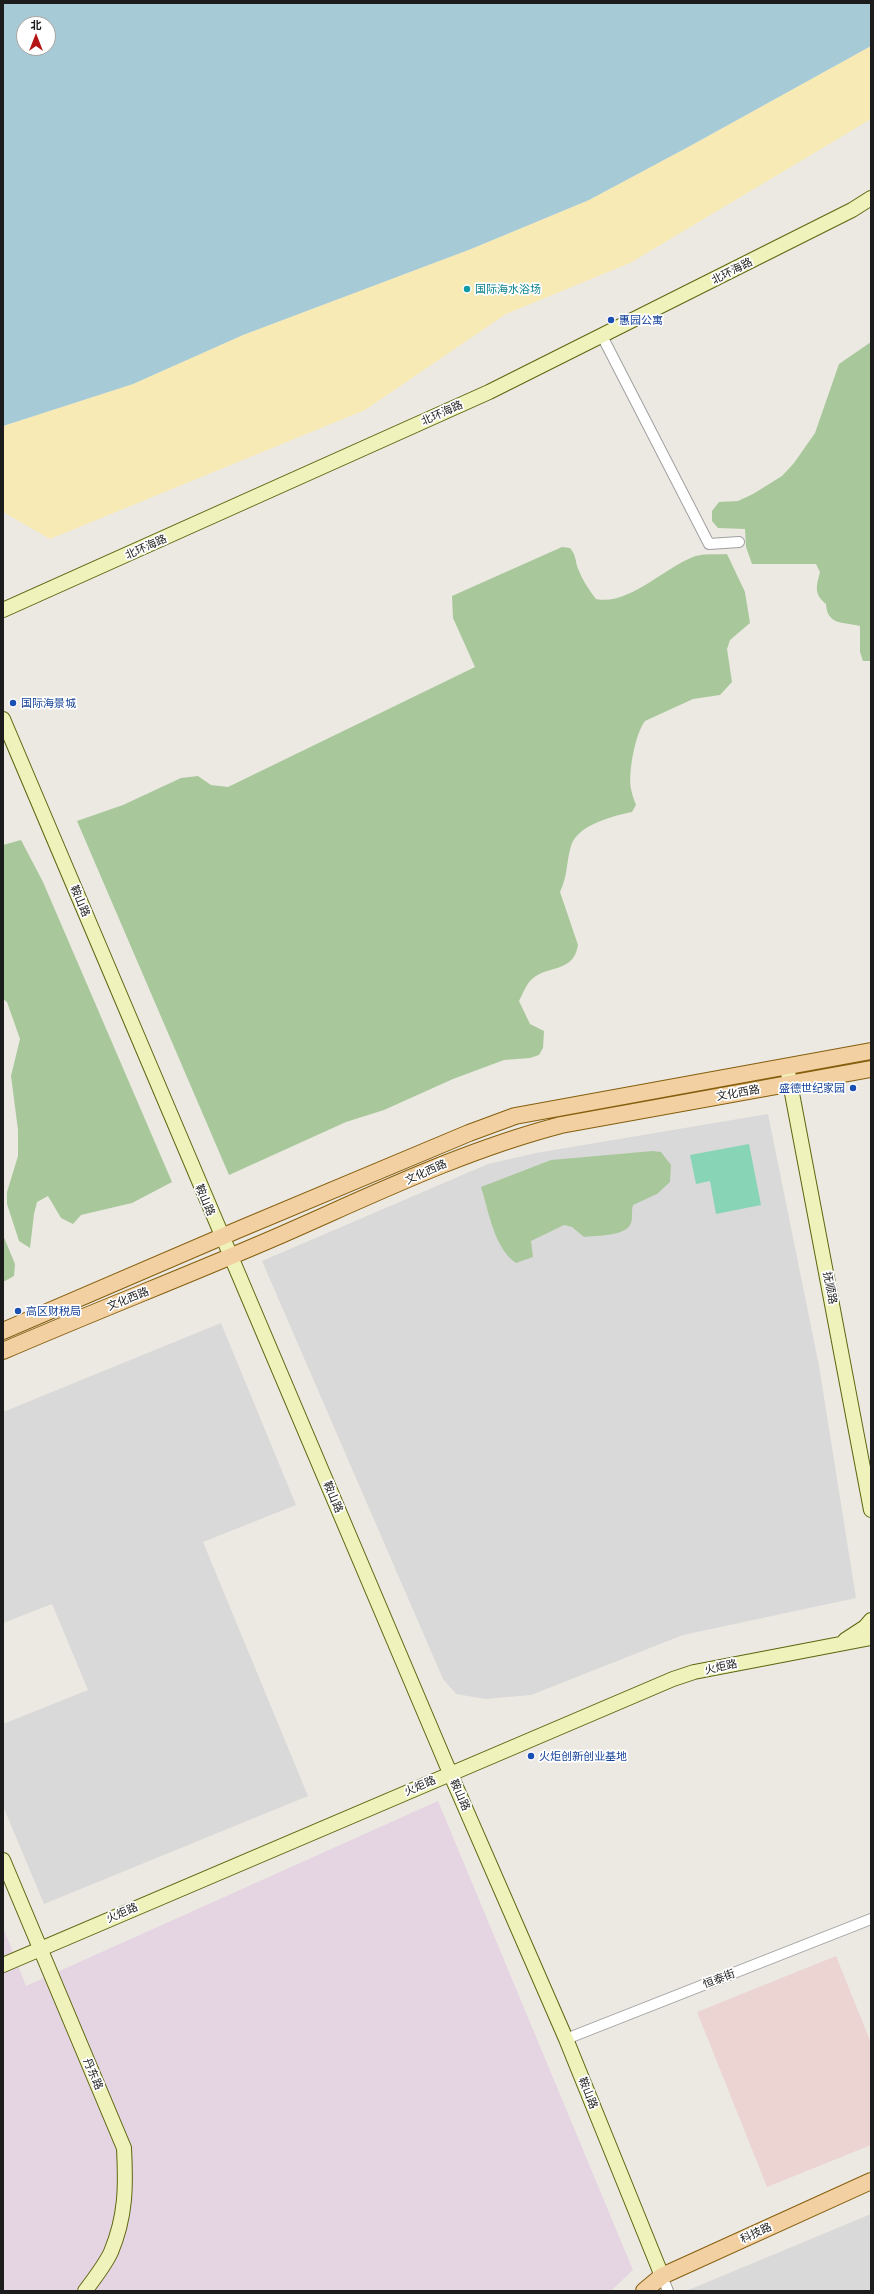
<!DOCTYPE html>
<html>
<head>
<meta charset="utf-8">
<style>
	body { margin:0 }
	#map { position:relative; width:874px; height:2294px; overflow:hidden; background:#ece9e2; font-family:Lato,"Noto Sans SC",sans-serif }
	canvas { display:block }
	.frame { position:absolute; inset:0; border:4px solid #1c1c1c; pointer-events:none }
	.north { position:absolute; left:16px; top:16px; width:40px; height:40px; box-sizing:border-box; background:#fff; border:1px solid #a4a4a4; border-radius:50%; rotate:0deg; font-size:11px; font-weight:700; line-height:16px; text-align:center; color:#1c1c1c }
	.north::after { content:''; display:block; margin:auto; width:14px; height:18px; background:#b41413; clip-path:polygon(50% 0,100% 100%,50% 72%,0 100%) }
</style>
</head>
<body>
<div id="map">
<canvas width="874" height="2294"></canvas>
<div class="frame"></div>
<div class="north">北</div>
</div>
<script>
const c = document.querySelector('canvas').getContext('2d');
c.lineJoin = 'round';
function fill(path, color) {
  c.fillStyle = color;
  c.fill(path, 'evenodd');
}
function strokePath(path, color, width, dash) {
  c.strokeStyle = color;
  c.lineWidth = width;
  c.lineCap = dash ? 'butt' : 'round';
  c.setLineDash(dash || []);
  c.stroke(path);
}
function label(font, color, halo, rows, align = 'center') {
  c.font = font + ' Lato,"Noto Sans SC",sans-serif';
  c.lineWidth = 3.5;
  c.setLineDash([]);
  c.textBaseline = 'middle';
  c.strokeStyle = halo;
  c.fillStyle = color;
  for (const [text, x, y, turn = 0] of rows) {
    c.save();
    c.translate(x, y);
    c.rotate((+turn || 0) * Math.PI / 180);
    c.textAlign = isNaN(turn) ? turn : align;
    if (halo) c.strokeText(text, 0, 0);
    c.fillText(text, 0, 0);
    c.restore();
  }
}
fill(new Path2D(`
	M 768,1114 L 819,1366 L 856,1598 L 683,1635 L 531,1695 L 485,1699 L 456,1694 L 443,1679 L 262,1261 L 488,1164 L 536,1153 Z
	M 221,1323 L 296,1505 L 203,1542 L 308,1796 L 44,1904 L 3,1806 L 3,1724 L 88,1690 L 52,1604 L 3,1623 L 3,1412 Z
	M 871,2214 L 871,2291 L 686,2291 Z`), '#dad9d9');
fill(new Path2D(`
	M 836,1956 L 871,2043 L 871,2145 L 767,2187 L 697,2012 Z`), '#ecd4d3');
fill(new Path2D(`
	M 438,1801 L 633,2270 L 611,2291 L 3,2291 L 3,1927 L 26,1986 Z`), '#e5d5e2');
fill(new Path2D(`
	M 871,342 L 871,661 L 863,661 L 860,652 L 860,626 C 843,622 827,625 826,604 C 814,594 816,587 820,572 L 816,564 L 752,564 L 746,547 L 745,529 L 718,528 L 712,521 L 712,511 L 719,502 L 738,501 L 753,494 L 782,476 L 794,463 L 815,433 L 839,364 Z
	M 562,547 L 570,548 C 577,556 575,563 579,571 C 583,581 590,591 596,599 C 628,606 664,568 693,557 C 703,553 717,555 727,554 L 745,592 L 750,623 L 730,640 L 727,649 L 732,682 L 720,695 L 693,699 L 645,721 C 635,734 628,773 631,789 C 632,794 634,800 636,805 L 632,812 C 613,816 577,825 571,846 C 566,863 568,875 560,892 L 578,945 C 573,974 548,964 531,980 C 526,985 522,995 519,1001 L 530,1024 L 544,1031 L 543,1048 L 539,1055 L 530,1058 L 504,1060 L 453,1079 L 384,1110 L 346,1122 L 229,1175 L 77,821 L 123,805 L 181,778 L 198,776 L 211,785 L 228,787 L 475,667 L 453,618 L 452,596 Z
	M 21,840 L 43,882 L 172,1182 L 132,1203 L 81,1215 L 73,1224 L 61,1218 L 48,1196 L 37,1202 L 34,1214 L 30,1248 L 19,1241 L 7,1204 L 7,1192 L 18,1156 L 18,1130 L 11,1076 L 20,1039 L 7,1002 L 3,999 L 3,845 Z
	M 653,1151 L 661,1152 L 671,1165 L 670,1182 L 657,1194 L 633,1205 C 631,1211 633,1217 631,1223 C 626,1237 597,1235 584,1237 L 572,1227 L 564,1225 L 531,1241 L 533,1257 L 516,1263 C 494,1248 489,1212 481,1187 L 551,1160 Z
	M 3,1235 L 15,1264 L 14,1276 L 3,1282 Z`), '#a8c89b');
fill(new Path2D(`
	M 871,46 L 871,119 L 630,263 L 506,314 L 365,410 L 50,539 L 3,512 L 3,426 L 133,384 L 243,335 L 471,249 L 589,200 L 690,146 Z`), '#f7eab5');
fill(new Path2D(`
	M 749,1144 L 761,1205 L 716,1214 L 710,1181 L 696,1184 L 690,1155 Z`), '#87d4b7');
fill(new Path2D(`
	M 3,3 L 871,3 L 871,46 L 690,146 L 589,200 L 471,249 L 243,335 L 133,384 L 3,426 ZM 24,24 L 48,24 L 48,48 L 24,48 Z`), '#a6cbd6');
const street = new Path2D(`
	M 602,336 L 709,544 L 739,542
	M 566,2039 L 871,1919
	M 662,2276 L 668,2291`);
const secondary = new Path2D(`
	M 3,610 L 489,392 L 852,210 L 871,198
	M 3,719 L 450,1773 L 566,2039 L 662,2276
	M 787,1067 L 871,1510
	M 845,1640 L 865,1627 L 871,1620
	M 3,1860 L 124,2148 C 126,2186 126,2216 111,2252 C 105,2265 94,2279 85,2291
	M 3,1965 L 673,1679 L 694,1672 L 871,1638`);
const primary = new Path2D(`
	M 3,1331 L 240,1229 L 469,1133 L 515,1116 L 871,1051
	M 3,1351 C 93,1312 184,1277 274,1238 C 368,1197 461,1151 561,1125 L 871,1069
	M 644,2291 L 662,2276 L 871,2181`);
strokePath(street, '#a0a0a0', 12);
strokePath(secondary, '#5c660f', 16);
strokePath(primary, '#855e0e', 18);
strokePath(street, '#fff', 10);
strokePath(secondary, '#eff2ba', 14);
strokePath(primary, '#f2d0a1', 16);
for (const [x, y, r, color] of [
	[467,289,4,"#0f9aa8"],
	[611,320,4,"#1a4fb4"],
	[13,703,4,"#1a4fb4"],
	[853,1088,4,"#1a4fb4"],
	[18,1311,4,"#1a4fb4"],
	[531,1756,4,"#1a4fb4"]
]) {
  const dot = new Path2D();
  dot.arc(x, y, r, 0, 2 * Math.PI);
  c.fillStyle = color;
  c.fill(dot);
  strokePath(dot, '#fff', 1.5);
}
label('11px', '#1c1c1c', '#fff', [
	["北环海路",732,271,-27],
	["北环海路",442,413,-24],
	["北环海路",146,547,-24],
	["鞍山路",80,901,67],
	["文化西路",738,1093,-10],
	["文化西路",426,1172,-24],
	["鞍山路",205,1200,67],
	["抚顺路",830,1288,79],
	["文化西路",128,1299,-22],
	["鞍山路",333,1497,67],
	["火炬路",721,1667,-12],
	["火炬路",420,1786,-23],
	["鞍山路",460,1795,66],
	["火炬路",122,1913,-23],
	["恒泰街",719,1979,-21],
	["丹东路",93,2074,67],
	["鞍山路",588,2093,68],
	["科技路",756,2233,-25]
]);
label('11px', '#0d838f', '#fff', [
	["国际海水浴场",475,289]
], 'left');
label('11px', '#164399', '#fff', [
	["惠园公寓",619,320],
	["国际海景城",21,703],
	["盛德世纪家园",845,1088,"right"],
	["高区财税局",26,1311],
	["火炬创新创业基地",539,1756]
], 'left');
</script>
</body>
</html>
